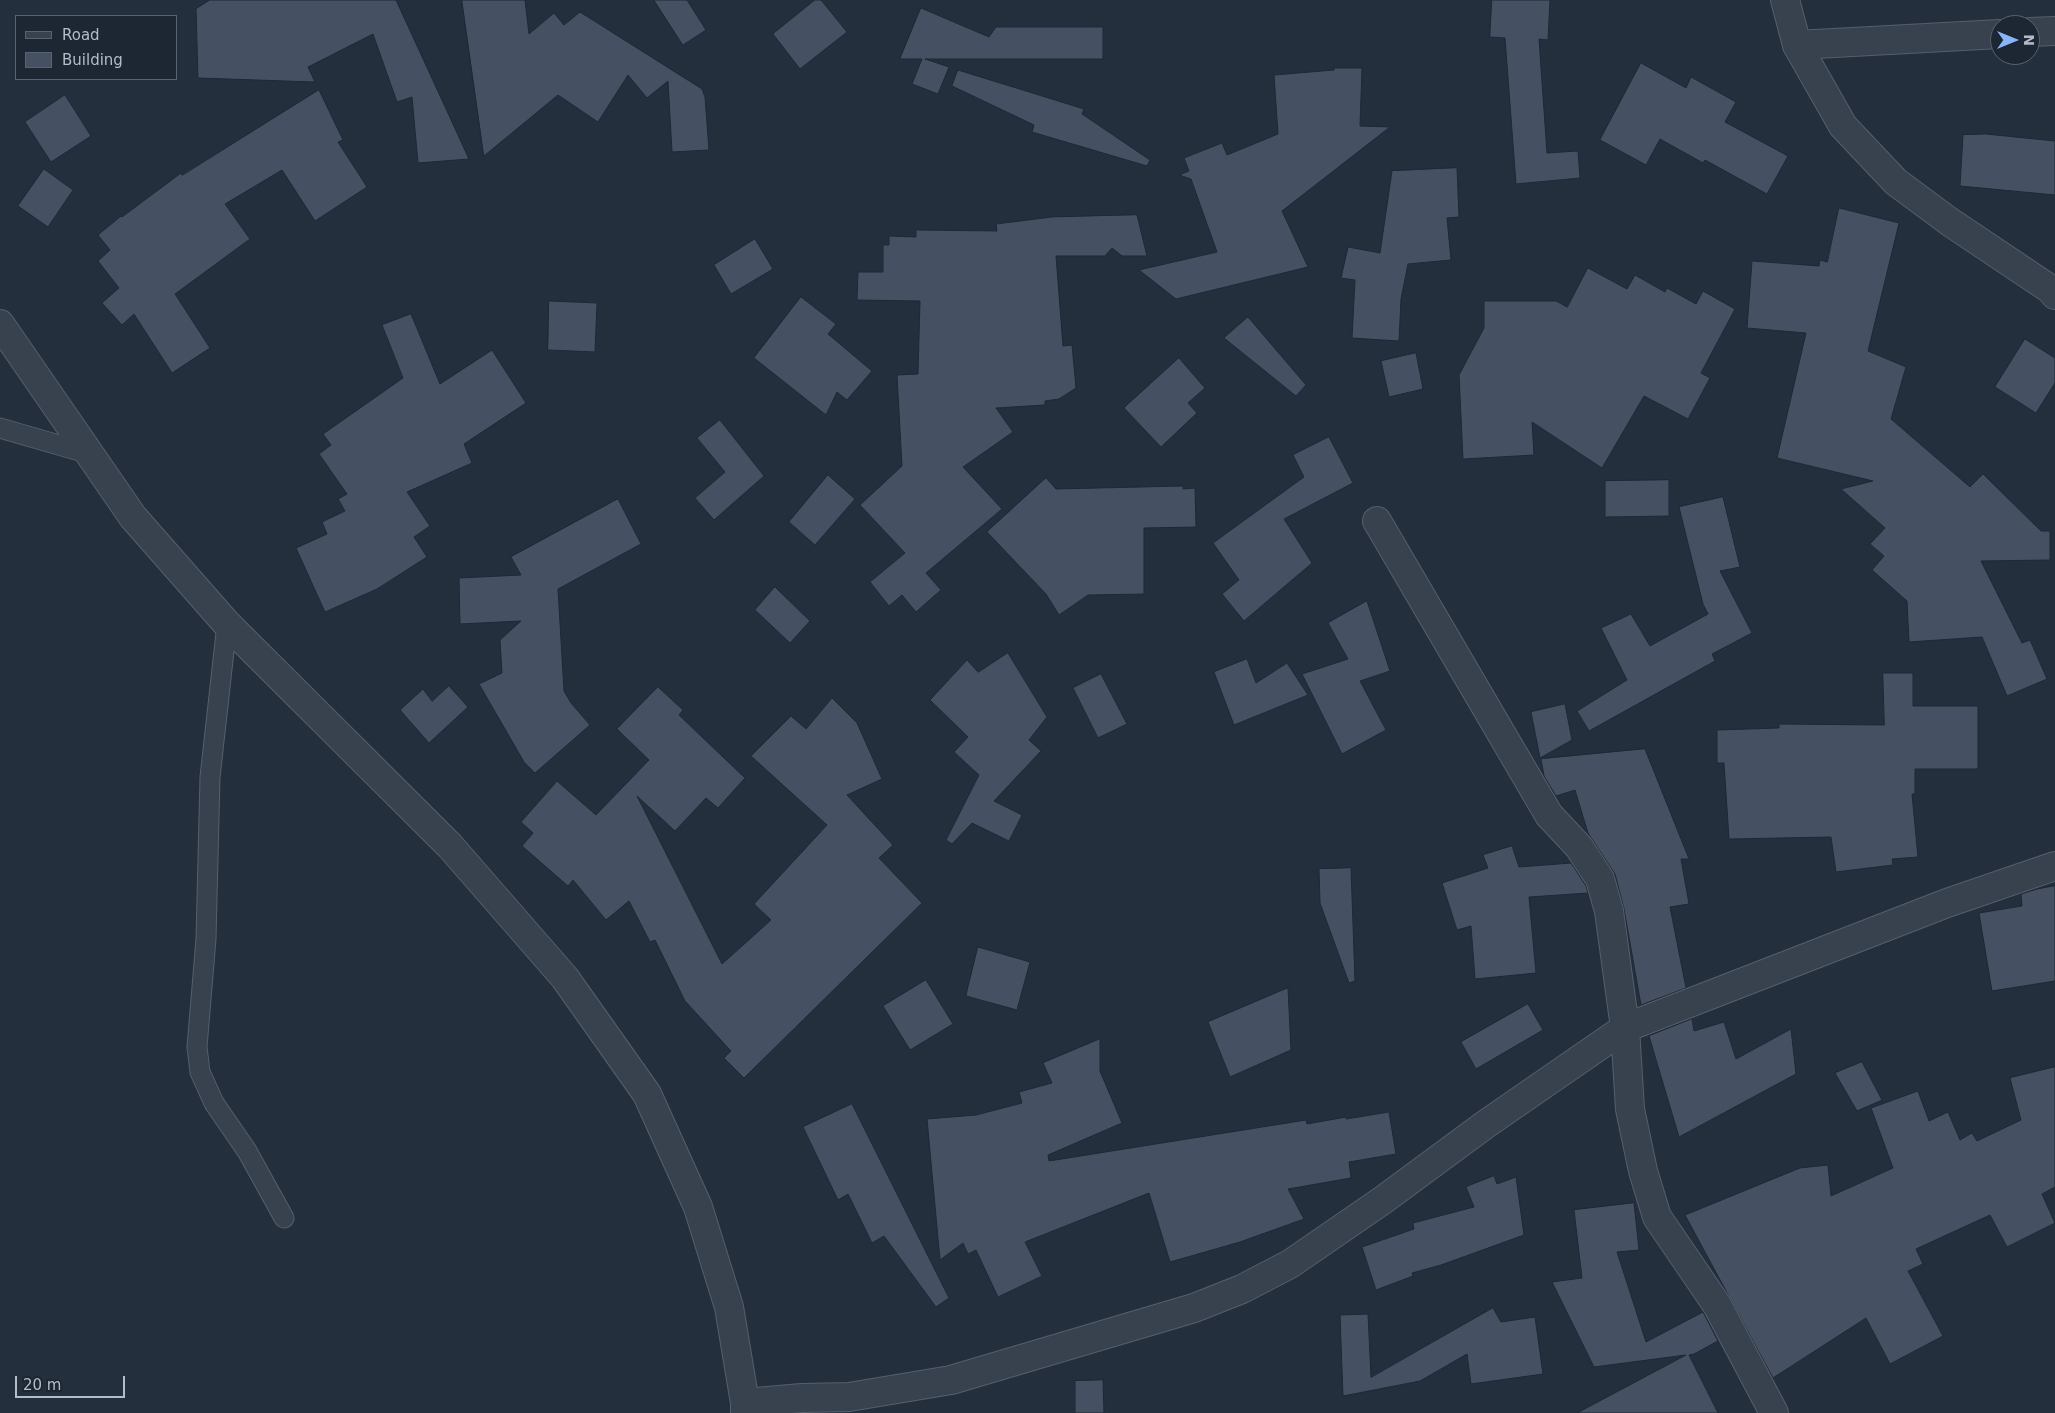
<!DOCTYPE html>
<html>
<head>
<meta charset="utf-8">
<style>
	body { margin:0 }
	#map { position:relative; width:2055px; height:1413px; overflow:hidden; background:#242f3e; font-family:"DejaVu Sans",sans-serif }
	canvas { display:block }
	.legend { position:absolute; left:15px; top:15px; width:162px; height:65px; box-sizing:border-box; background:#1d2633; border:1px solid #59626f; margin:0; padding:6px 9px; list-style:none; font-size:15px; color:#b4bcc9 }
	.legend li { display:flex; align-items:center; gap:10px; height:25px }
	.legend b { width:25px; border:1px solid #59626f }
	.north { position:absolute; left:1990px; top:15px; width:50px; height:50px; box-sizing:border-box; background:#1d2633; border:1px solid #59626f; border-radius:50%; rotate:90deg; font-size:14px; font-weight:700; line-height:20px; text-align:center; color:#b4bcc9 }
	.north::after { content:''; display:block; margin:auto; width:18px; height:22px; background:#8ab4f8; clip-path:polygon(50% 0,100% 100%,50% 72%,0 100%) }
	.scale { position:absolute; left:15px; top:1376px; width:110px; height:22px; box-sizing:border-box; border:2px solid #b4bcc9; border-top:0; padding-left:6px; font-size:15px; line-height:18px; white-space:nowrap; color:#b4bcc9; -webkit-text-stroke:4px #1d2633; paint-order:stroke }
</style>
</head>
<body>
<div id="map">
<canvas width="2055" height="1413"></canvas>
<ul class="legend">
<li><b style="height:6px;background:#38414e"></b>Road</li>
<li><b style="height:14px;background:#455162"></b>Building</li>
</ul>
<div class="north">N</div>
<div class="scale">20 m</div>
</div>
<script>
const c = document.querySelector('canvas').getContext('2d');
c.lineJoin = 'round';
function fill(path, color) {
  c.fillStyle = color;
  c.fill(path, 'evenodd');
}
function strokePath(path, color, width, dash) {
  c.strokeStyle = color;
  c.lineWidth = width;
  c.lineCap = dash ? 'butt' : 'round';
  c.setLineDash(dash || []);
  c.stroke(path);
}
const building = new Path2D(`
	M 210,0 L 396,0 L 469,159 L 418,163 L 412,97 L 397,102 L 373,34 L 308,67 L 315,82 L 198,78 L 196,9 Z
	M 462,0 L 525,0 L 529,34 L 554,13 L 564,25 L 580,12 L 702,89 L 705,97 L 709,150 L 672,152 L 668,81 L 647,98 L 628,75 L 598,122 L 558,95 L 484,156 Z
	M 654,0 L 687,0 L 706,30 L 683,45 Z
	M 815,0 L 821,0 L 847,32 L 800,69 L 773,34 Z
	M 1492,0 L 1550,0 L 1548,40 L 1539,39 L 1547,153 L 1578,151 L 1580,178 L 1516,184 L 1505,38 L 1490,37 Z
	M 921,8 L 989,37 L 996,27 L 1103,27 L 1103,59 L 925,59 L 949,67 L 938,94 L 912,84 L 922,59 L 900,59 Z
	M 1641,63 L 1686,88 L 1691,77 L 1736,102 L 1725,122 L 1788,156 L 1767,194 L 1705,160 L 1703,163 L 1660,139 L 1646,165 L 1600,140 Z
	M 1334,68 L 1362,68 L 1360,126 L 1390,127 L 1282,211 L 1308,267 L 1176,299 L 1139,270 L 1217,252 L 1191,179 L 1179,175 L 1189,171 L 1184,158 L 1222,143 L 1227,155 L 1278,134 L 1274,75 L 1334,70 Z
	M 958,70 L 1084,109 L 1082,114 L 1150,160 L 1147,166 L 1032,132 L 1034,125 L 952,86 Z
	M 319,90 L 343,140 L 338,142 L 367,187 L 315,221 L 282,170 L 225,204 L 250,239 L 175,294 L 210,348 L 172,373 L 134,314 L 122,325 L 102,303 L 119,288 L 98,261 L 110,250 L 98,235 L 121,216 L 122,217 L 181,173 L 182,175 Z
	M 65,95 L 91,136 L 51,162 L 25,122 Z
	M 1986,134 L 2055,141 L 2055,195 L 1960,186 L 1963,135 Z
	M 1457,168 L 1459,217 L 1447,218 L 1451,260 L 1408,264 L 1401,299 L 1399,341 L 1352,338 L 1355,280 L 1341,278 L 1348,247 L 1380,253 L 1392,171 Z
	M 44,169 L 73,190 L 48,227 L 18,206 Z
	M 1839,208 L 1899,223 L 1868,351 L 1906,367 L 1891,419 L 1970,487 L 1983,474 L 2041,531 L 2050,531 L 2050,560 L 1981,561 L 2022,643 L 2030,640 L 2047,679 L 2007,696 L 1982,637 L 1909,642 L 1907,601 L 1872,570 L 1884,556 L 1870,544 L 1885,528 L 1841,489 L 1873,481 L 1777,458 L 1806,333 L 1747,328 L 1752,261 L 1819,266 L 1820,260 L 1827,262 Z
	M 1137,215 L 1147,256 L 1122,256 L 1112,248 L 1105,256 L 1056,256 L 1063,346 L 1072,345 L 1076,388 L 1059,399 L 1045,401 L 1045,405 L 996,408 L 1013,432 L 963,467 L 1002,509 L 926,573 L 941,590 L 916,612 L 902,595 L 889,606 L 870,582 L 905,553 L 860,505 L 902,466 L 897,375 L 918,374 L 920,301 L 857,300 L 858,272 L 883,272 L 883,245 L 889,245 L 889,236 L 916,237 L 916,230 L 997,231 L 996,224 L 1052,217 Z
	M 755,239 L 773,269 L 731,294 L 714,265 Z
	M 1588,268 L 1627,289 L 1635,275 L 1665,292 L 1667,288 L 1696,304 L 1703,291 L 1735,309 L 1701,373 L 1710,378 L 1688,419 L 1644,396 L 1602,468 L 1532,422 L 1534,455 L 1463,459 L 1459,375 L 1484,328 L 1484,301 L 1556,301 L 1567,307 Z
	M 801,297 L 836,324 L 828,334 L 872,371 L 847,400 L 837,392 L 826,415 L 754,358 Z
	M 549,301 L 597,303 L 595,352 L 548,350 Z
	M 411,314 L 440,384 L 492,350 L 526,403 L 464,444 L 472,463 L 407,492 L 430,526 L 414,537 L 427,557 L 377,589 L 325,612 L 296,548 L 327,534 L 322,522 L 345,511 L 338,499 L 347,494 L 319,454 L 331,445 L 323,434 L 403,378 L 382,325 Z
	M 1248,317 L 1306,385 L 1296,396 L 1224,338 Z
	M 2025,339 L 2055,358 L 2055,383 L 2036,413 L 1995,387 Z
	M 1416,353 L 1423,389 L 1389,397 L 1381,361 Z
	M 1179,358 L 1205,388 L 1188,403 L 1197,413 L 1161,447 L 1124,408 Z
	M 720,420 L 764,476 L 714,520 L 695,498 L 725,472 L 697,438 Z
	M 1329,437 L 1353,483 L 1284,519 L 1312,563 L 1244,621 L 1222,594 L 1239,580 L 1213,543 L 1304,477 L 1293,455 Z
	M 828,475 L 855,499 L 815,545 L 789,522 Z
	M 1046,478 L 1056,489 L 1183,486 L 1183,489 L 1195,488 L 1196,527 L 1144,528 L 1144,594 L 1088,595 L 1059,615 L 1046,594 L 987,532 Z
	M 1669,480 L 1669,516 L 1605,517 L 1605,481 Z
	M 1723,497 L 1740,567 L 1720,571 L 1752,633 L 1712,654 L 1715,661 L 1589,731 L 1577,711 L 1627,680 L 1601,628 L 1631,614 L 1650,646 L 1708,614 L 1703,604 L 1679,507 Z
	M 618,499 L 641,544 L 558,589 L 564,691 L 571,703 L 590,725 L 535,773 L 524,762 L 479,684 L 502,673 L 500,640 L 521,621 L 460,624 L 459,578 L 521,575 L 511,557 Z
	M 775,587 L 810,621 L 790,643 L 755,610 Z
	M 1367,601 L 1390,671 L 1360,681 L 1386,730 L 1342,754 L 1302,674 L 1348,659 L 1328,623 Z
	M 1008,653 L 1047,717 L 1029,740 L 1041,751 L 994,801 L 1022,815 L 1009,841 L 972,823 L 952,844 L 946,840 L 979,775 L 954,752 L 968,737 L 930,700 L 967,660 L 978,672 Z
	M 1247,659 L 1256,683 L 1287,663 L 1308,695 L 1234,725 L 1214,672 Z
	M 1883,673 L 1913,673 L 1913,706 L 1978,706 L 1978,769 L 1915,769 L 1915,794 L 1912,794 L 1918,857 L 1892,859 L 1893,865 L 1836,872 L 1831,837 L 1729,839 L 1724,763 L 1717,763 L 1717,730 L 1779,728 L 1779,724 L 1884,725 Z
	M 1101,674 L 1127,724 L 1098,738 L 1073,688 Z
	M 449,686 L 468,707 L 429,743 L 400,710 L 423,689 L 432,701 Z
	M 658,687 L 683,710 L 679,715 L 745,778 L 718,808 L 706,798 L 675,831 L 637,796 L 722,964 L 771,920 L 754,904 L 827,825 L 751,756 L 791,716 L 806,729 L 832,698 L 857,723 L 882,779 L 847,795 L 893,845 L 879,858 L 922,903 L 744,1078 L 724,1058 L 731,1051 L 685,1001 L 655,940 L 650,942 L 629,901 L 606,920 L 573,880 L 568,886 L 522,846 L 533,833 L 521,822 L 557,781 L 596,815 L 649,760 L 617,729 Z
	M 1565,704 L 1572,740 L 1540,758 L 1531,712 Z
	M 1645,749 L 1689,859 L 1681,859 L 1689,904 L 1670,907 L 1686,988 L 1641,1005 L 1624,909 L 1615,874 L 1588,833 L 1575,790 L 1556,796 L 1544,776 L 1541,759 Z
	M 1512,846 L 1519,867 L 1571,863 L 1586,886 L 1588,893 L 1529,897 L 1536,973 L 1475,979 L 1471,926 L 1457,930 L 1442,883 L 1488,868 L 1483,855 Z
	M 1351,868 L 1355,981 L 1349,983 L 1320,903 L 1319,869 Z
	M 2055,886 L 2055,981 L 1992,991 L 1979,913 L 2022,906 L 2021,894 L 2037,889 Z
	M 978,947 L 1030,962 L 1017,1010 L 966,996 Z
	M 926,980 L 953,1024 L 910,1050 L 883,1006 Z
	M 1288,988 L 1291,1050 L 1230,1077 L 1208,1022 Z
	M 1528,1004 L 1543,1030 L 1476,1069 L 1461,1042 Z
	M 1692,1019 L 1694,1031 L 1724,1022 L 1736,1059 L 1791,1029 L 1796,1074 L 1679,1137 L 1649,1036 Z
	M 1100,1039 L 1100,1071 L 1122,1123 L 1048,1155 L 1049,1161 L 1306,1120 L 1307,1124 L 1346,1117 L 1346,1119 L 1389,1112 L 1396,1154 L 1349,1162 L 1351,1178 L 1288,1189 L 1304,1219 L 1240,1242 L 1170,1262 L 1149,1193 L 1025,1242 L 1042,1276 L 998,1297 L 976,1250 L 968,1254 L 963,1243 L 940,1260 L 927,1119 L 976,1115 L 1022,1103 L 1019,1092 L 1052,1083 L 1043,1063 Z
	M 1862,1062 L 1882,1100 L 1857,1111 L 1835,1073 Z
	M 2055,1067 L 2055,1187 L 2042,1194 L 2055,1223 L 2007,1247 L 1990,1215 L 1916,1249 L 1923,1264 L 1908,1271 L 1943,1336 L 1890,1364 L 1866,1318 L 1773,1378 L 1685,1215 L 1800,1168 L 1828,1165 L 1831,1196 L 1893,1168 L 1871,1108 L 1918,1091 L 1929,1121 L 1948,1112 L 1960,1140 L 1972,1133 L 1977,1141 L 2021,1120 L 2010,1078 Z
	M 852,1104 L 949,1298 L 936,1307 L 884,1236 L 872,1243 L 848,1194 L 838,1200 L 803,1127 Z
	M 1494,1176 L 1497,1184 L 1516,1177 L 1524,1235 L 1441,1265 L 1412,1273 L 1413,1276 L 1376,1290 L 1362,1247 L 1414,1229 L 1413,1223 L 1474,1207 L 1466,1187 Z
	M 1634,1203 L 1639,1250 L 1617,1252 L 1646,1342 L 1703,1312 L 1718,1341 L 1694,1354 L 1689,1355 L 1718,1413 L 1577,1413 L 1686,1355 L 1594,1367 L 1552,1282 L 1582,1278 L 1574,1210 Z
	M 1493,1308 L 1501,1322 L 1535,1317 L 1543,1374 L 1471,1384 L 1467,1354 L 1420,1381 L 1343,1396 L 1340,1315 L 1368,1314 L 1371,1377 Z
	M 1103,1380 L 1104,1413 L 1075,1413 L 1075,1381 Z`);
fill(building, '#455162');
strokePath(building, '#1f2835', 1);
const service = new Path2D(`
	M 0,428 L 90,454
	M 227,624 L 210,777 L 206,939 L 197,1047 L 200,1072 L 214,1103 L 247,1151 L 284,1218`);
const minor = new Path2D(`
	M 1797,45 L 1843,126 L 1896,182 L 1950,222 L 2050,289 L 2055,295
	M 0,324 L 133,517 L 227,624 L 450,846 L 565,978 L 647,1094 L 698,1207 L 729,1307 L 745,1403 L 745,1413
	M 1377,521 L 1549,815 L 1579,847 L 1600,879 L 1609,911 L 1625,1028 L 1630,1109 L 1643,1171 L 1657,1217 L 1717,1305 L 1774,1413
	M 745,1403 L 802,1398 L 849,1397 L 951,1380 L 1194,1308 L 1242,1289 L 1290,1264 L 1383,1200 L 1486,1124 L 1625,1028 L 1947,903 L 2055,866`);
const tertiary = new Path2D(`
	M 1785,0 L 1797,45 L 2000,34
	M 2030,32 L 2055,31`);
strokePath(service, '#565f6c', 21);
strokePath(minor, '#565f6c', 30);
strokePath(tertiary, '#565f6c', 30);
strokePath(service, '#38414e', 19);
strokePath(minor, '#38414e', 28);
strokePath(tertiary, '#38414e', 28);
</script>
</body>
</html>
